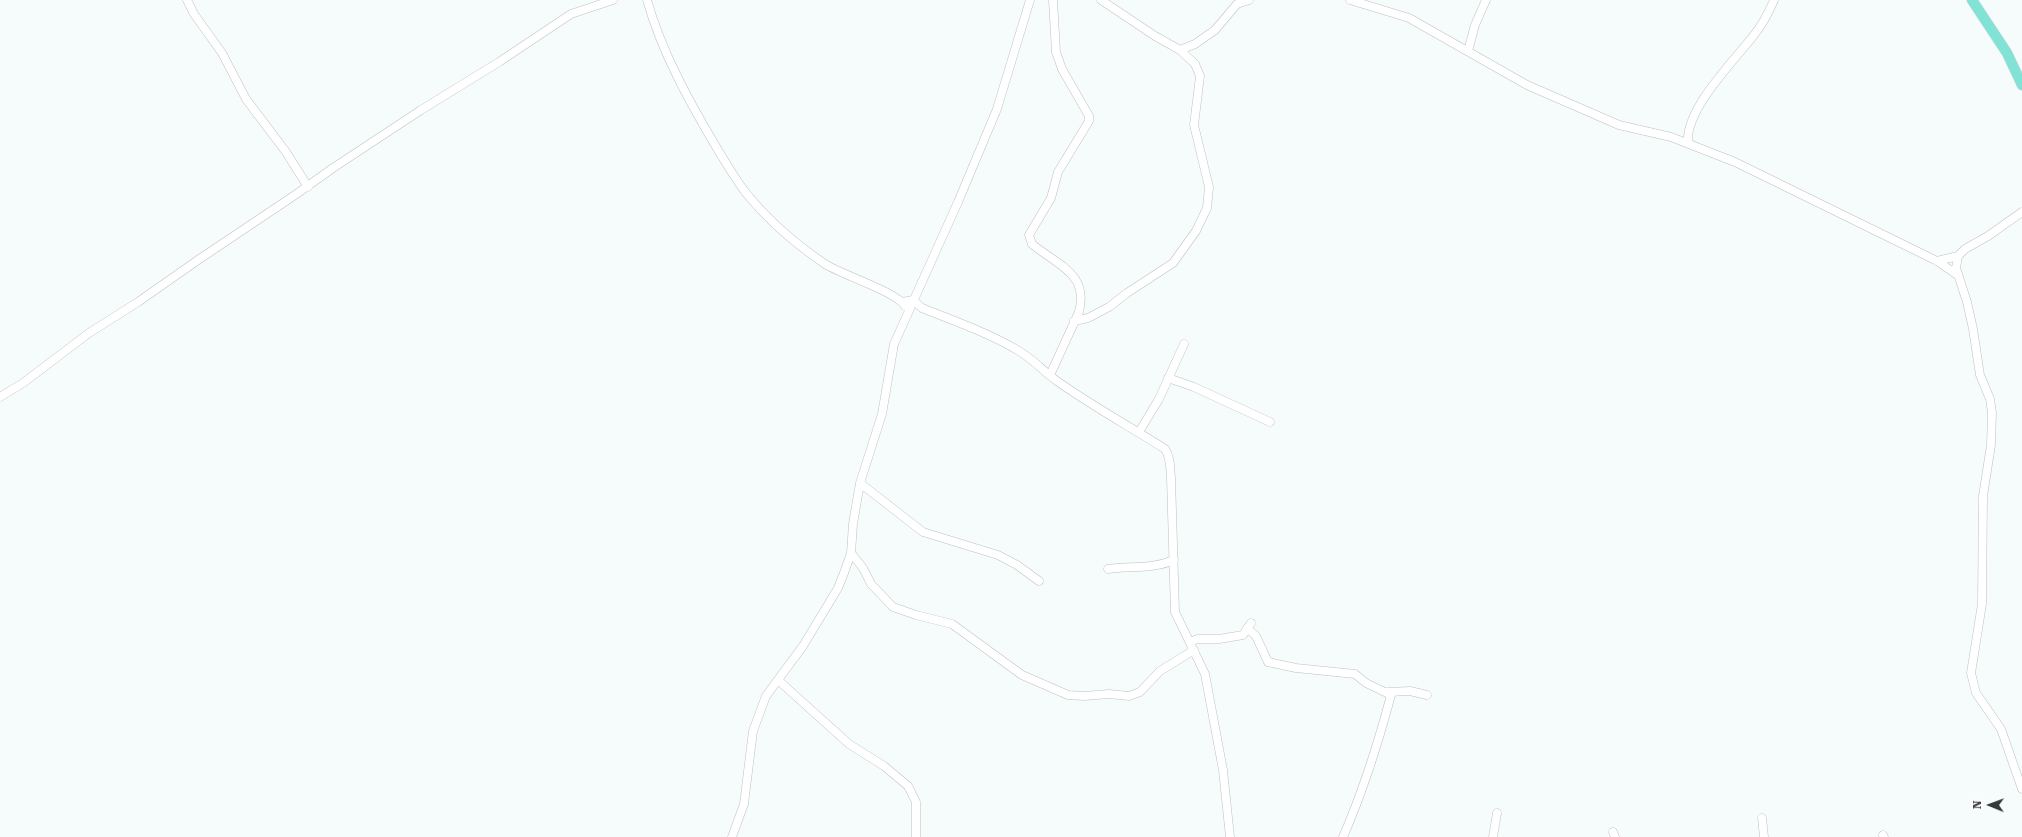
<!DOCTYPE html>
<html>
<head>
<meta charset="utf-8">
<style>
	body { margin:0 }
	#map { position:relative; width:2022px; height:837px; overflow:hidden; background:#f6fcfb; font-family:"Roboto Serif",serif }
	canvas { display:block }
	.north { position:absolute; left:1970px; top:785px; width:40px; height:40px; -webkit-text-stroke:3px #fff; paint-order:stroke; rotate:271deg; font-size:11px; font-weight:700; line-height:16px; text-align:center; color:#363938 }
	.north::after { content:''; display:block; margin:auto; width:14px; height:18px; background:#363938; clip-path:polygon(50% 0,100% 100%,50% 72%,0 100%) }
</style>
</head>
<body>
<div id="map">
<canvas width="2022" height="837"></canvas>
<div class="north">N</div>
</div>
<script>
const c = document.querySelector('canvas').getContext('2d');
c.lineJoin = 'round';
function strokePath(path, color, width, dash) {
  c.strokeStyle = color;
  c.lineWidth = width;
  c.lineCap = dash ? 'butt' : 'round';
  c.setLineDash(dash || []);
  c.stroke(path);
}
const minor = new Path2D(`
	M 187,0 L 194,14 L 222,53 L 246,99 L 286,152 L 308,187
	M 647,0 C 662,53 690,103 718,150 C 727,165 736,180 746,193 C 768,220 797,245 825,264 C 842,275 897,292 905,306
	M 1350,0 L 1409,18 L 1527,85 L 1619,125 L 1671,137 L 1735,162 L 1937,261 L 1956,274
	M 1180,50 L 1195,44 L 1215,30 L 1237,4 L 1249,0
	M 1468,51 L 1475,25 L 1486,0
	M 1688,143 C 1685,109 1734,61 1754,35 C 1763,24 1769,12 1774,0
	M 2022,212 L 1988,236 L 1965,249 L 1958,256 L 1956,268 L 1967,302 L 1973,329 L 1980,375 L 1990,399 L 1992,413 L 1991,445 L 1983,496 L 1982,604 L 1971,673 L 1976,693 L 2001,729 L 2022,789
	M 1937,261 L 1958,256
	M 902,302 L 913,300 L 922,308 C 954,321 989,333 1019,351 C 1033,359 1044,372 1057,381 C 1092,406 1129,426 1165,449 C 1171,458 1170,468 1171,478 L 1175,612 L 1205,674 L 1223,770 L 1230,837
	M 1074,321 L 1088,318 L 1109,307 L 1127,293 L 1173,263 L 1196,231 L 1207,208 L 1209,187 L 1194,125 L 1200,76 L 1195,64 L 1180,50 L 1155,36 L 1101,0
	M 1050,375 L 1079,312 C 1089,273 1057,265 1032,244 L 1029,235 L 1051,198 L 1058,172 L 1089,121 L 1089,116 L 1062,69 L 1056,52 L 1053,0
	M 1168,378 L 1194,387 L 1270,422
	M 0,397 L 23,383 L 89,333 L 138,302 L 198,260 L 295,195 L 333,168 L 421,110 L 499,62 L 571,14 L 613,0
	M 1139,432 L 1159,399 L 1184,344
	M 860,483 L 923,532 L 998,555 L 1017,565 L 1039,581
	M 851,553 L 863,568 L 871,584 L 893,607 L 916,615 L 952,624 L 1022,675 L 1068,695 L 1084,696 L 1109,694 L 1129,696 L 1140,692 L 1160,671 L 1194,650
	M 1108,569 C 1131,566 1153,569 1174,560
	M 1247,628 L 1256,636 L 1268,662 L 1296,668 L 1355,674 L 1366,683 L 1391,695 C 1378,744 1363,791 1343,837
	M 1191,642 L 1197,639 L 1219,639 L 1243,635 L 1251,623
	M 778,680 L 849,744 L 884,766 L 908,786 L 916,802 L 916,837
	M 1388,692 L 1410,691 L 1427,695
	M 1762,818 L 1764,837
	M 1613,832 L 1615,837
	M 1883,835 L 1884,837
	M 732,837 L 744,804 L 753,731 L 766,696 L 803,646 L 838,588 L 844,573 L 851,553 L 853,524 L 860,483 L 882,414 L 894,344 L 958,202 L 997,109 L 1030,0
	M 1493,837 L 1497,813`);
const major = new Path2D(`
	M 1972,0 L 2007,53 L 2022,85`);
strokePath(minor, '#bcc1c0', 9);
strokePath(major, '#d7d7d7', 11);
strokePath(minor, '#fff', 8);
strokePath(major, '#80e3d5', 10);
</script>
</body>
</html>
